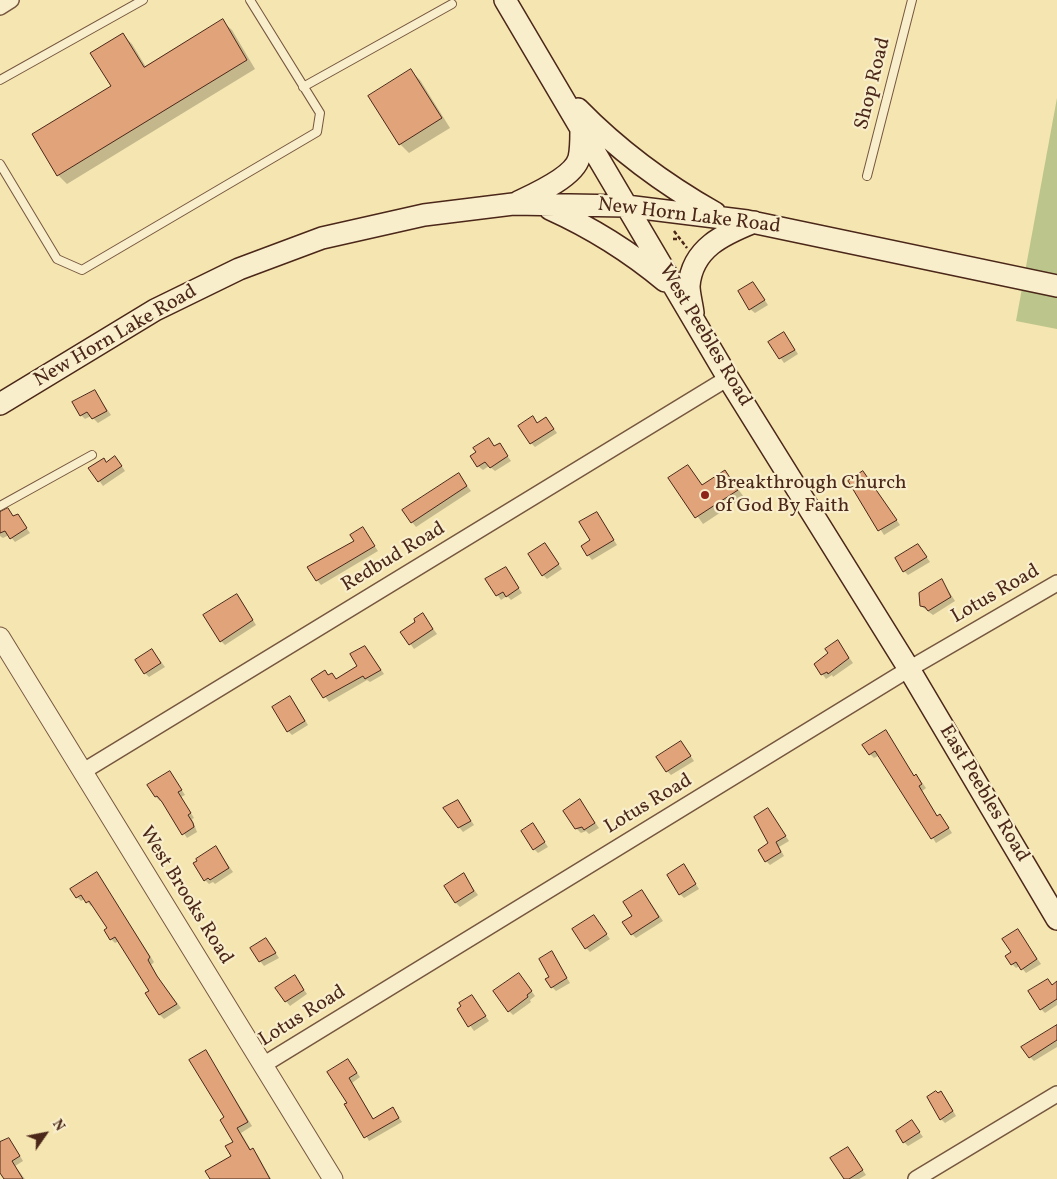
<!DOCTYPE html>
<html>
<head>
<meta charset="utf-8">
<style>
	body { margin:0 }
	#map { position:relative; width:1057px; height:1179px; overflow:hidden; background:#f5e5b0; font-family:Vollkorn,serif }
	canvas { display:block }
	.north { position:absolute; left:20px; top:1109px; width:50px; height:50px; -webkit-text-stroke:4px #f8eecc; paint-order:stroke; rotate:57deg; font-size:14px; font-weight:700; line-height:20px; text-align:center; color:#4b2719 }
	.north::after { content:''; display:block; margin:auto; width:18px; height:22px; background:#4b2719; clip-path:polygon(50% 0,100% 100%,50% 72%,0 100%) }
</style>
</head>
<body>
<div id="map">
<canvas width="1057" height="1179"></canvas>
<div class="north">N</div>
</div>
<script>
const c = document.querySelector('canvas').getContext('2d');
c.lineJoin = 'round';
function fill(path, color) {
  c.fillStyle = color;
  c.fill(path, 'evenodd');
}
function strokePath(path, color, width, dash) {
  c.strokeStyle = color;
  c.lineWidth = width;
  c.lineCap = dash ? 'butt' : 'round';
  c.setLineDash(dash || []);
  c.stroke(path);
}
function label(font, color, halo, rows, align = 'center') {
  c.font = font + ' Vollkorn,serif';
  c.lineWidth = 4.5;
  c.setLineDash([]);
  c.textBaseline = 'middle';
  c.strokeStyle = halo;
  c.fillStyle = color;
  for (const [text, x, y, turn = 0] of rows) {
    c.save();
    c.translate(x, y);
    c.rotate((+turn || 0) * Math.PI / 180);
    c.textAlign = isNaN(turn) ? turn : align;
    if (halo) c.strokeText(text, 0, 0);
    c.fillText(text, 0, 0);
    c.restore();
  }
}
fill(new Path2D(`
	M 1057,98 L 1057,329 L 1016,321 Z`), '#bcc58b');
fill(new Path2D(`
	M 222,21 L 232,30 L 255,69 L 67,184 L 58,175 L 112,86 L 123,35 L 132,44 L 146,67 Z
	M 411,71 L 420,80 L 450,128 L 409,153 L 400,144 L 370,96 Z
	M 753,283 L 768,305 L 755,313 L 750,309 Z
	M 784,333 L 798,354 L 784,363 L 770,342 Z
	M 95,392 L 111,415 L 98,423 L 91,416 L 85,419 L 81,415 Z
	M 532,418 L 538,424 L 546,418 L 557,433 L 535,447 L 531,443 Z
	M 488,439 L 495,447 L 499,444 L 511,461 L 495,471 L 489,466 L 483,470 L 478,466 Z
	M 104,459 L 107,463 L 119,462 L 125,471 L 103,486 L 90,468 Z
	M 688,466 L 703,486 L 725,472 L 744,497 L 703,524 L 670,478 Z
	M 458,474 L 471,491 L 416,527 L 412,522 Z
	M 867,477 L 900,525 L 884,535 L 850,481 Z
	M 597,513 L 617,545 L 592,560 L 582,547 L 592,541 Z
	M 0,514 L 14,517 L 17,515 L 30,533 L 15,542 L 9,535 L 3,538 L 0,536 Z
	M 363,529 L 378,551 L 321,585 L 317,580 L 356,542 Z
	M 545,545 L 562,569 L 547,579 L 543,575 Z
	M 918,545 L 930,562 L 908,575 L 904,571 Z
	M 506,569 L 522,593 L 511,600 L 507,596 L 501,600 L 487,580 Z
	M 942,581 L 955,601 L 933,615 L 921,606 Z
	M 241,600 L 256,625 L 225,645 L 221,641 Z
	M 423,615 L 437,634 L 414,649 L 402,632 L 417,622 Z
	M 838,642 L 853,663 L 833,677 L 832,675 L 826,679 L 815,664 L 829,653 Z
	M 152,650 L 165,667 L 149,677 L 145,673 Z
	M 369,652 L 384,674 L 370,682 L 367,680 L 329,702 L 313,679 L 329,676 L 336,680 L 359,666 Z
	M 294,702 L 308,725 L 292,735 L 288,731 Z
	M 885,732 L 915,777 L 920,780 L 926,788 L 922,791 L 938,817 L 940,816 L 944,820 L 952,833 L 936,843 L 880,755 L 874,758 L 870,754 Z
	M 681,742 L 694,761 L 671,775 L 667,771 Z
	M 170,772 L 185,795 L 181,797 L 194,818 L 192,819 L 197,832 L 187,838 L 162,800 L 160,801 L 156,797 Z
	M 458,801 L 474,825 L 463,832 L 459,827 Z
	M 580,801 L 599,828 L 589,834 L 586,831 L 581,833 L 576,828 Z
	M 768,810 L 789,841 L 779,847 L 784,856 L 770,865 L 766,861 L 770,843 Z
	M 533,825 L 548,847 L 538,853 L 534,849 Z
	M 216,848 L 233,872 L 215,884 L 213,882 L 209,884 L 205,880 Z
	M 684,866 L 699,889 L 684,898 L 680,894 Z
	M 97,874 L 154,962 L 151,965 L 161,982 L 181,1008 L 164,1019 L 160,1015 L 150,991 L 119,941 L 115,943 L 111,939 L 108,929 L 93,905 L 91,906 L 85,899 L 81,901 L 77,897 Z
	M 463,875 L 478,895 L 460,907 L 456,903 Z
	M 646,896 L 663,921 L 636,938 L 632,934 L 634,916 Z
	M 594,917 L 610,939 L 590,952 L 586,948 Z
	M 1018,930 L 1041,964 L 1026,973 L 1020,966 L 1016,968 L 1012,964 Z
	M 266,939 L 279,958 L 264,966 L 260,961 Z
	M 552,953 L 570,983 L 556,991 L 552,987 L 550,977 Z
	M 295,977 L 307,994 L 290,1006 L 286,1001 Z
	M 523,979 L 535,996 L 530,1000 L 531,1002 L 513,1015 L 509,1011 Z
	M 1048,980 L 1057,992 L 1057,1005 L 1045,1013 L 1041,1009 Z
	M 472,996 L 489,1021 L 474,1031 L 459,1010 Z
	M 1057,1026 L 1057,1047 L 1034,1061 L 1030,1057 Z
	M 206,1052 L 252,1126 L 241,1133 L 251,1150 L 257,1154 L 271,1179 L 212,1179 L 233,1156 L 235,1142 Z
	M 348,1060 L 360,1077 L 352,1083 L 374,1120 L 393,1109 L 402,1122 L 369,1141 L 349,1103 Z
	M 945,1097 L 956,1116 L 945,1123 L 941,1119 Z
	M 912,1122 L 923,1137 L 908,1146 L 904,1142 Z
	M 0,1140 L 2,1144 L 13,1144 L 23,1161 L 15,1166 L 25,1179 L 5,1179 L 0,1171 Z
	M 848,1148 L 866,1175 L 859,1179 L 846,1179 Z`), '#0003');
const building = new Path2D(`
	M 223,19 L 247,60 L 57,176 L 32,134 L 111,86 L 90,53 L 123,33 L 144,67 Z
	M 411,69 L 442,118 L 399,145 L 368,96 Z
	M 753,282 L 765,300 L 749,310 L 738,291 Z
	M 784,332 L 795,350 L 779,359 L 768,342 Z
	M 95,390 L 107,411 L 92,419 L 87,412 L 80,416 L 72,402 Z
	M 533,416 L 537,423 L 546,417 L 554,429 L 530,444 L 518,426 Z
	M 489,438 L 494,446 L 500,443 L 508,456 L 490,468 L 485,462 L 477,467 L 470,456 L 476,452 L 473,448 Z
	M 115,456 L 122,466 L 98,482 L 88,468 L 104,458 L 106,462 Z
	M 688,465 L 702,485 L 725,470 L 738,490 L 695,518 L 668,478 Z
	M 863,471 L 897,520 L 878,531 L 848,481 Z
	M 459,473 L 467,486 L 411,523 L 402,510 Z
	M 8,508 L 13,516 L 18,514 L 27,528 L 10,539 L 5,531 L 0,533 L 0,512 Z
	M 597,512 L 614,540 L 587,556 L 581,546 L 590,540 L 579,522 Z
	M 363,527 L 375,546 L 316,581 L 307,567 L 354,541 L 350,535 Z
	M 545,543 L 559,564 L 542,576 L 528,554 Z
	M 918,544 L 927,557 L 903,572 L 895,558 Z
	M 506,567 L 519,588 L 506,597 L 503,592 L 496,596 L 485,579 Z
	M 942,579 L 951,597 L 928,611 L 925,607 L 920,606 L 919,593 Z
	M 237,594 L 253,620 L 220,642 L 203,615 Z
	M 423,613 L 433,629 L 409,645 L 400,632 L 415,622 L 414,619 Z
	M 838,640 L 849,658 L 828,674 L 827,672 L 821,675 L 814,664 L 828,653 L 825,649 Z
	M 365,646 L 381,670 L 365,679 L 363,676 L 323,698 L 311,679 L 325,670 L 328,675 L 332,673 L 336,679 L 357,666 L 350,654 Z
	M 152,649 L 161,663 L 144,674 L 135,660 Z
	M 290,696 L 305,721 L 287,732 L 272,707 Z
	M 886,730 L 914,776 L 916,774 L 922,784 L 919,786 L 937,816 L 940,814 L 949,828 L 931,839 L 875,751 L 869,755 L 862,745 Z
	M 681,741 L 691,756 L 666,772 L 656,757 Z
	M 170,771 L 182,790 L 178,792 L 191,813 L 188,815 L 193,823 L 194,827 L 182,835 L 162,802 L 157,796 L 155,797 L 147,785 Z
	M 580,799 L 595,823 L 584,830 L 582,827 L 575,829 L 563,811 Z
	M 458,800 L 471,821 L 458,828 L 443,808 Z
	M 768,808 L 786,836 L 776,842 L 781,852 L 765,862 L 758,850 L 768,843 L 754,817 Z
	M 533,823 L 545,842 L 533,850 L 521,831 Z
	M 216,846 L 229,868 L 210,880 L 208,878 L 204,881 L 193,863 L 197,861 L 196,859 Z
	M 684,864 L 696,884 L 679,895 L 667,875 Z
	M 97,872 L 150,957 L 148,960 L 157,976 L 177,1004 L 159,1015 L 145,993 L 149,991 L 115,937 L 110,940 L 104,930 L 107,928 L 89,901 L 86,903 L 81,895 L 76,898 L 70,889 Z
	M 464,873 L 474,891 L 455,903 L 444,886 Z
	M 642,890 L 659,917 L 631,935 L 622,922 L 632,916 L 623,902 Z
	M 594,915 L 607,934 L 585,949 L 572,929 Z
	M 1018,929 L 1037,959 L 1021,970 L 1016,962 L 1011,965 L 1005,956 L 1011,952 L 1002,939 Z
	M 266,938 L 276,953 L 259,962 L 250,948 Z
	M 552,951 L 567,978 L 551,988 L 545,979 L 549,977 L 539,959 Z
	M 519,973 L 532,991 L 527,995 L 528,997 L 508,1012 L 493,991 Z
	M 295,975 L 304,990 L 285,1002 L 275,988 Z
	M 1048,979 L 1052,985 L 1057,981 L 1057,999 L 1040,1010 L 1028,991 Z
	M 472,995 L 486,1016 L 468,1027 L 457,1009 L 461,1006 L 459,1003 Z
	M 1057,1025 L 1057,1040 L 1029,1058 L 1021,1047 Z
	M 206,1050 L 248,1122 L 237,1128 L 250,1150 L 253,1148 L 270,1179 L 210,1179 L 205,1171 L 231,1156 L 225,1146 L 233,1142 L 220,1120 L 224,1117 L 189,1060 Z
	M 348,1059 L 357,1073 L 349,1078 L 373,1119 L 393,1107 L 399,1118 L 364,1138 L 344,1104 L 347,1103 L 327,1072 Z
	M 936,1091 L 938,1093 L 941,1091 L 953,1111 L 940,1120 L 927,1097 Z
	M 912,1120 L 920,1132 L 903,1143 L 896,1131 Z
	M 9,1138 L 20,1156 L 12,1161 L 23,1179 L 4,1179 L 0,1173 L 0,1142 Z
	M 848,1147 L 863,1170 L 849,1179 L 844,1179 L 830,1158 Z`);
fill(building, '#e0a37a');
strokePath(building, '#4b2719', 1);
const service = new Path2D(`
	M 0,80 L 143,0
	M 303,87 L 452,4
	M 0,164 L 57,259 L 82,270 L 317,132 L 320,113 L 250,0
	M 867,176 L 912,0
	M 0,506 L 92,455`);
const minor = new Path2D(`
	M 0,7 L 11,0
	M 82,772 L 728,378
	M 263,1065 L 909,669 L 1057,583
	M 916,1179 L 1057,1094`);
const tertiary = new Path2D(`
	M 0,637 L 333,1179`);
const secondary = new Path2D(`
	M 505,0 L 728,378 L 909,669 L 1057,919
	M 578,109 C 619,151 664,184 715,213
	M 518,202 C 535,194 574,177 579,158 C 581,150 581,139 581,130
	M 550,209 C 592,228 629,251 665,281
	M 693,313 C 692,304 689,294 689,286 C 692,248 724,234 754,222
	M 0,404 L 155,310 L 239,269 L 322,238 L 424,215 L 513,204 L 626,206 L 747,221 L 1057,286`);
strokePath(service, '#76563f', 10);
strokePath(minor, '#76563f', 18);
strokePath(tertiary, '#76563f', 21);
strokePath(secondary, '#4b2719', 24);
strokePath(new Path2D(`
	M 674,231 L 687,248
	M 673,239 L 680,239`), '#4b2719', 2.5, [4, 2.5]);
strokePath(service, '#f8eecc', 8);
strokePath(minor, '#f8eecc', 15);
strokePath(tertiary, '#f8eecc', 19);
strokePath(secondary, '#f8eecc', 21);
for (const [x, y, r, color] of [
	[705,495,5,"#8f2418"]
]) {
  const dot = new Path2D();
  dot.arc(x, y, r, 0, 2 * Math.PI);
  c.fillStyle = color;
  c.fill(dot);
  strokePath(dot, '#f8eecc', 2);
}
label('20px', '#4b2719', '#f8eecc', [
	["Shop Road",874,84,-76],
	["New Horn Lake Road",689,217,7],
	["West Peebles Road",704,336,59],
	["New Horn Lake Road",116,337,-30],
	["Redbud Road",394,558,-31],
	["Lotus Road",996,595,-30],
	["East Peebles Road",983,794,59],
	["Lotus Road",649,805,-31],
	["West Brooks Road",185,896,58],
	["Lotus Road",303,1017,-32]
]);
label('20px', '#4b2719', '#f8eecc', [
	["Breakthrough Church",715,484],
	["of God By Faith",715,507]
], 'left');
</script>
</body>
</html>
